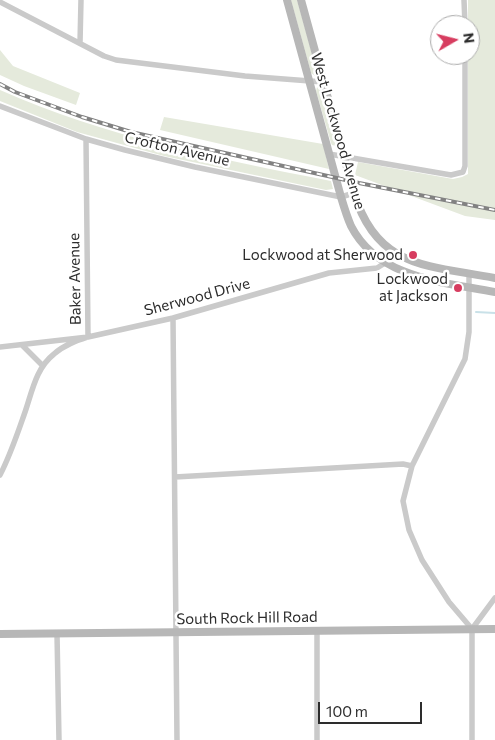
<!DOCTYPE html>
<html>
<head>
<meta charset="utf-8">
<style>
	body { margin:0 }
	#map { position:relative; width:495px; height:740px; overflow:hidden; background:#fff; font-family:Commissioner,sans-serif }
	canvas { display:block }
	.north { position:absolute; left:430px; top:15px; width:50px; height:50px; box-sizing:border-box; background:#fff; border:1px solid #ababab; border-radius:50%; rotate:82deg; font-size:14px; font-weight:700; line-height:20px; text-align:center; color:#2d2d2d }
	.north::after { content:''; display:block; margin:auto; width:18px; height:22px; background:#d73d60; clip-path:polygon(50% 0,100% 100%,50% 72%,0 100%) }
	.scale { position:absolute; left:318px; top:702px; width:104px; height:22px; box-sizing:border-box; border:2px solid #2d2d2d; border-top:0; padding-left:6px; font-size:15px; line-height:18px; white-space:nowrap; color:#2d2d2d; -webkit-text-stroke:4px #fff; paint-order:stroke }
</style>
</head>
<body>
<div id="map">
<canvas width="495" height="740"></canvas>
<div class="north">N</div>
<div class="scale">100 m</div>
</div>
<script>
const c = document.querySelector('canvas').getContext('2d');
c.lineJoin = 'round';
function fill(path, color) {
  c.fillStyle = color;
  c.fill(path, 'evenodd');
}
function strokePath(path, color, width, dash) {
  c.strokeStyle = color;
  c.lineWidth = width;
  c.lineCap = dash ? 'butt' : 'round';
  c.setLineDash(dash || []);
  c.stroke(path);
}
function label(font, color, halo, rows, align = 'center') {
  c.font = font + ' Commissioner,sans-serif';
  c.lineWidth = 5;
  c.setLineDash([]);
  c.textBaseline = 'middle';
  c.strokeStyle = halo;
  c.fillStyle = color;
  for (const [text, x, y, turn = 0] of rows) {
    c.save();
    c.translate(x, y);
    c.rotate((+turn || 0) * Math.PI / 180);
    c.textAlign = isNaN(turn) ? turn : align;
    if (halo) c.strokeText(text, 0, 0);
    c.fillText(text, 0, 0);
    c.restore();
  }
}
fill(new Path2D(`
	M 291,0 L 297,0 L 317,71 L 315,76 L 311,73 Z
	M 468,0 L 495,0 L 495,220 L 465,216 L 355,175 L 358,162 L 453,179 L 462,177 L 468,174 L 468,55 L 470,55 L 470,25 L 468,25 Z
	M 0,50 L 13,66 L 80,93 L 76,105 L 24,86 L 0,75 Z
	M 317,87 L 321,89 L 336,146 L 332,145 L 331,143 L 316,91 Z
	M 0,90 C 106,137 218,159 331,181 L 333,189 L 326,190 L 164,156 L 77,132 L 0,101 Z
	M 164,117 L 323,144 L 329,169 L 160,130 Z`), '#e5eadc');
strokePath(new Path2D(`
	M 476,312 L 495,313`), '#c9e1e8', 2);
strokePath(new Path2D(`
	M 464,0 L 465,25
	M 0,2 L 104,56 L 116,60 L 245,76 L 323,82
	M 80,43 L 81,0
	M 0,106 L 86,139 L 125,150 L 195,167 L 341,197 L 354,193
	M 329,154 L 451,175 L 463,172 L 465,166 L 465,55
	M 469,273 L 469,332 L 465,359 L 412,466 L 403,501 L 409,530 L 422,560 L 449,602 L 472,629 L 472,740
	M 173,318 L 177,740
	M 22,345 L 42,365
	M 0,347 L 88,337 L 173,318 L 329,273 L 377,268 L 385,263 L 393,252
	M 0,475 C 10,456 17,435 24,415 C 32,393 35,369 54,354 C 64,345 76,341 88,337 L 86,139
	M 175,477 L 403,464 L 412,466
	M 472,629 L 495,598
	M 57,634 L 59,740
	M 317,740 L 317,631`), '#cacaca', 5.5);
strokePath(new Path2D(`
	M 287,0 L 341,197 C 344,207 347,217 351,226 C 378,279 444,282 495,292
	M 301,0 L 354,193 C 377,269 428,265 495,278
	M 0,634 L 495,629`), '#b7b7b7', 8);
const rail = new Path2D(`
	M 0,84 L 15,92 L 82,117 L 131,132 L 359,183 L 495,210`);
strokePath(rail, '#828282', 4);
strokePath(rail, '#fff', 2, [5.5]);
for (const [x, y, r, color] of [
	[413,255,5,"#d73d60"],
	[458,288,5,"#d73d60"]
]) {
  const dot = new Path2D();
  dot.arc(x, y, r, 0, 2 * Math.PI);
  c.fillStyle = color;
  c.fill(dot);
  strokePath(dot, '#fff', 2);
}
label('15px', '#2d2d2d', '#fff', [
	["West Lockwood Avenue",338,131,74],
	["Crofton Avenue",177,149,13],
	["Baker Avenue",75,279,-91],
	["Sherwood Drive",197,297,-15],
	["South Rock Hill Road",247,618,-1]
]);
label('15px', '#2d2d2d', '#fff', [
	["Lockwood at Sherwood",403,255],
	["Lockwood",448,279],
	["at Jackson",448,296]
], 'right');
</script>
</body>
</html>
